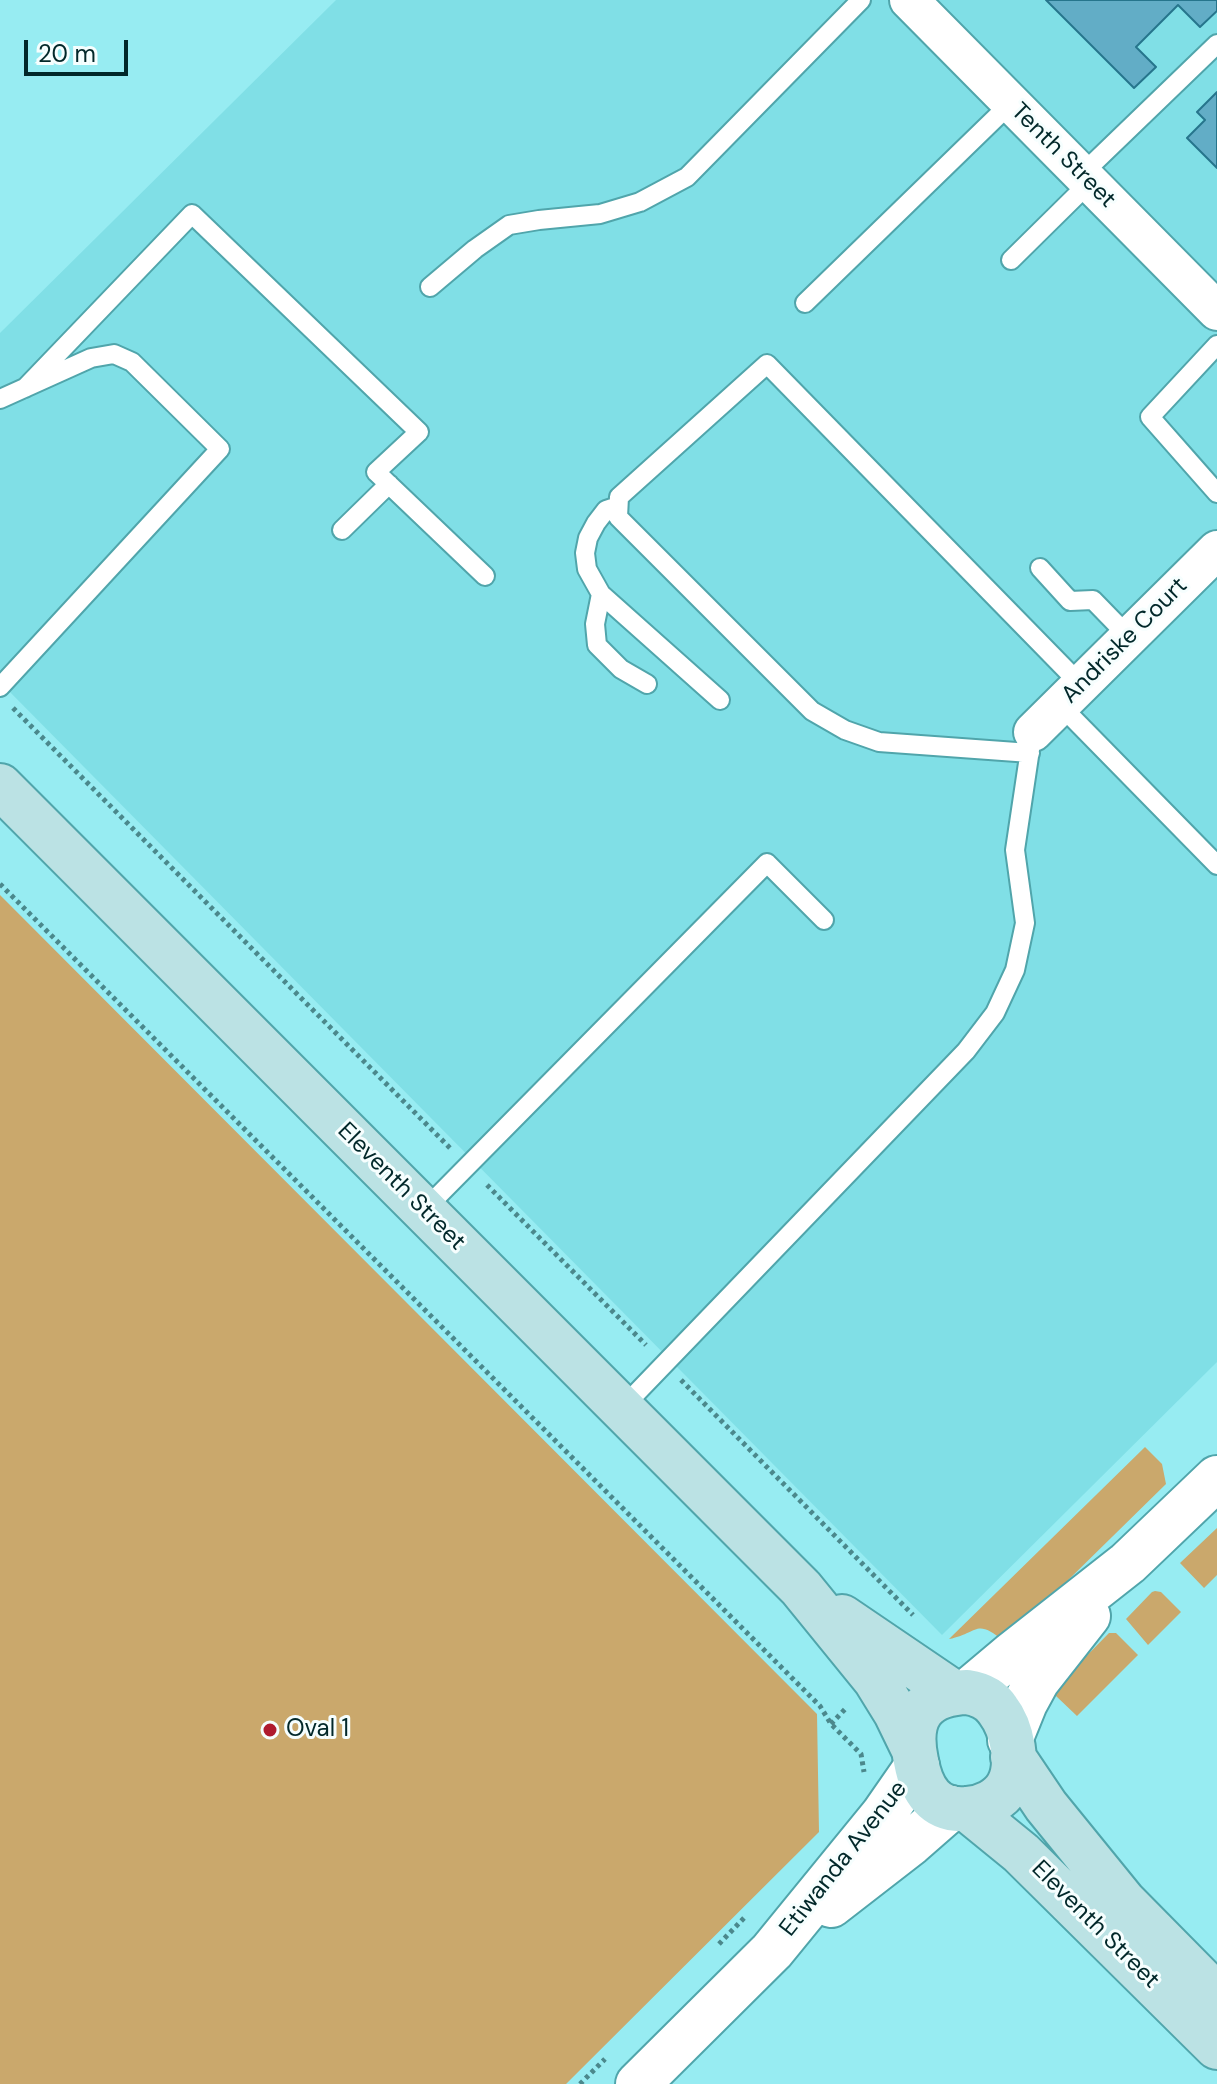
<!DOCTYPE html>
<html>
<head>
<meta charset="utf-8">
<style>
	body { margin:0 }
	#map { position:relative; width:1217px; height:2084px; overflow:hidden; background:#97ecf2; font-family:"DM Sans",sans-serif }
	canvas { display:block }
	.scale { position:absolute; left:24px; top:40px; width:104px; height:36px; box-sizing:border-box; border:4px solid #02282a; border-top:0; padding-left:10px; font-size:24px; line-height:28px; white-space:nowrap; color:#02282a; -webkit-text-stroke:6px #f6fefe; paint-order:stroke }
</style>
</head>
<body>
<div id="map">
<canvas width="1217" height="2084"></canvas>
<div class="scale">20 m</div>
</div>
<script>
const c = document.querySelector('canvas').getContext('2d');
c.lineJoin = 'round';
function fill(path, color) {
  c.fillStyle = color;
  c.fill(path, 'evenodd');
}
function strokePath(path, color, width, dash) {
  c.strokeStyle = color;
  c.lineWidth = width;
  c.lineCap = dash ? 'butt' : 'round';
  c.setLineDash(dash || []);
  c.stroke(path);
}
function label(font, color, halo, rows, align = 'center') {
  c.font = font + ' "DM Sans",sans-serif';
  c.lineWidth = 6;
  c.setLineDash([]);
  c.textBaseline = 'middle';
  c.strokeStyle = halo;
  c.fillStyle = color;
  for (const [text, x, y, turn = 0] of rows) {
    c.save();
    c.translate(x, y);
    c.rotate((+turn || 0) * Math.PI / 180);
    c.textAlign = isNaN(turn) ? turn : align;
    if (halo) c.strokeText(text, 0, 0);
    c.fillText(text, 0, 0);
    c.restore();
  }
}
fill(new Path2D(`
	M 336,0 L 1217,0 L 1217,1362 L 942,1635 L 0,682 L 0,333 Z`), '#80dfe6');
fill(new Path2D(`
	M 0,895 L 817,1714 L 819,1832 L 566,2084 L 0,2084 Z
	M 1145,1447 L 1162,1464 L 1166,1484 L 1005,1642 C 975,1617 979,1633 949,1639 Z
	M 1217,1528 L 1217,1575 L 1204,1588 L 1180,1563 Z
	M 1155,1591 L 1161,1592 L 1181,1612 L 1148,1645 L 1126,1619 L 1152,1592 Z
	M 1109,1633 L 1116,1633 L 1138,1655 L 1077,1716 L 1056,1696 L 1055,1688 Z`), '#caa86c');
const building = new Path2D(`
	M 1046,0 L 1217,0 L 1217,11 L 1200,27 L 1178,5 L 1136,47 L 1156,67 L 1134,88 Z
	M 1217,92 L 1217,168 L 1187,138 L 1205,120 L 1197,112 Z`);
fill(building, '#62adc6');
strokePath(building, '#26758c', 2);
const service = new Path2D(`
	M 1081,175 L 1217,44
	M 1011,260 L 1089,183
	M 430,287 L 475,249 L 509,225 L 539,220 L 600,214 L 640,202 L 687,177 L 861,0
	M 805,303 L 1011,103
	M 1217,345 L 1150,417 L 1217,493
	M 25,388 L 192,214 L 419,432 L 376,472 L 485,576
	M 0,399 L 91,358 L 114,354 L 132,362 L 220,449 L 0,687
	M 618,506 L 606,510 L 596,523 L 588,538 L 585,553 L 587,569 L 601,594 L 720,700
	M 342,530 L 389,484
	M 1040,568 L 1070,601 L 1093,600 L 1129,637
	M 601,594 L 595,624 L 597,645 L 621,669 L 647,684
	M 1060,705 L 1217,865
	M 1030,753 L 879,742 L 845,730 L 812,711 L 618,517 L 619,497 L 767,364 L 1081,685
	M 424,1210 L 767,863 L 824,920
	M 622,1408 L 966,1051 L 995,1013 L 1015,970 L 1025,923 L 1015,850 L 1031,743`);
const minor = new Path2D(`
	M 909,0 L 1217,311
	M 1033,732 L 1217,550`);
const tertiary = new Path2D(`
	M 967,1692 L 1011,1655 L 1128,1563 L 1217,1478
	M 1010,1740 L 1025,1703 L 1037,1681 L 1088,1616
	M 831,1905 L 911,1843 L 951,1808
	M 638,2084 L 772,1951 L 883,1815 L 917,1766`);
const secondary = new Path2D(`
	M 0,786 L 801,1588 L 875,1679 L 896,1713 L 914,1750
	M 842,1617 L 954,1693
	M 967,1692 C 980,1694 991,1699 998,1710 C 1012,1728 1020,1765 1008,1786 C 1000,1800 983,1808 967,1809 C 934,1812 921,1789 916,1761 C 907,1718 922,1694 967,1692 Z
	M 1013,1757 L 1046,1806 L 1124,1902 L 1217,1996
	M 967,1809 L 1021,1853 L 1217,2047`);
strokePath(service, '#50a5ab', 22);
strokePath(minor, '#50a5ab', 42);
strokePath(tertiary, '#50a5ab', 48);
strokePath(secondary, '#50a5ab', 48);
strokePath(new Path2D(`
	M 13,708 L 451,1149
	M 0,884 L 820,1706 L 831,1724 L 861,1754 L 864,1772
	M 487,1185 L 646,1345
	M 681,1380 L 913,1615
	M 831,1724 L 847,1707
	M 719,1944 L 745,1917
	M 580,2084 L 605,2059`), '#4b888c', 5, [4, 4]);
strokePath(service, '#fff', 18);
strokePath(minor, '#fff', 38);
strokePath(tertiary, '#fff', 44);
strokePath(secondary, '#bbe2e4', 44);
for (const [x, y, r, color] of [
	[270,1730,8,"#af1b2e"]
]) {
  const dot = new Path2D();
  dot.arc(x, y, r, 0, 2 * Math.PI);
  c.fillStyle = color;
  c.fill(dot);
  strokePath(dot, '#f6fefe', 3);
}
label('24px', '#02282a', '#f6fefe', [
	["Tenth Street",1063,156,45],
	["Andriske Court",1125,641,-45],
	["Eleventh Street",401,1187,45],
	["Etiwanda Avenue",844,1859,-52],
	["Eleventh Street",1095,1925,45]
]);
label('24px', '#02282a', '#f6fefe', [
	["Oval 1",286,1730]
], 'left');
</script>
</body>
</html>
